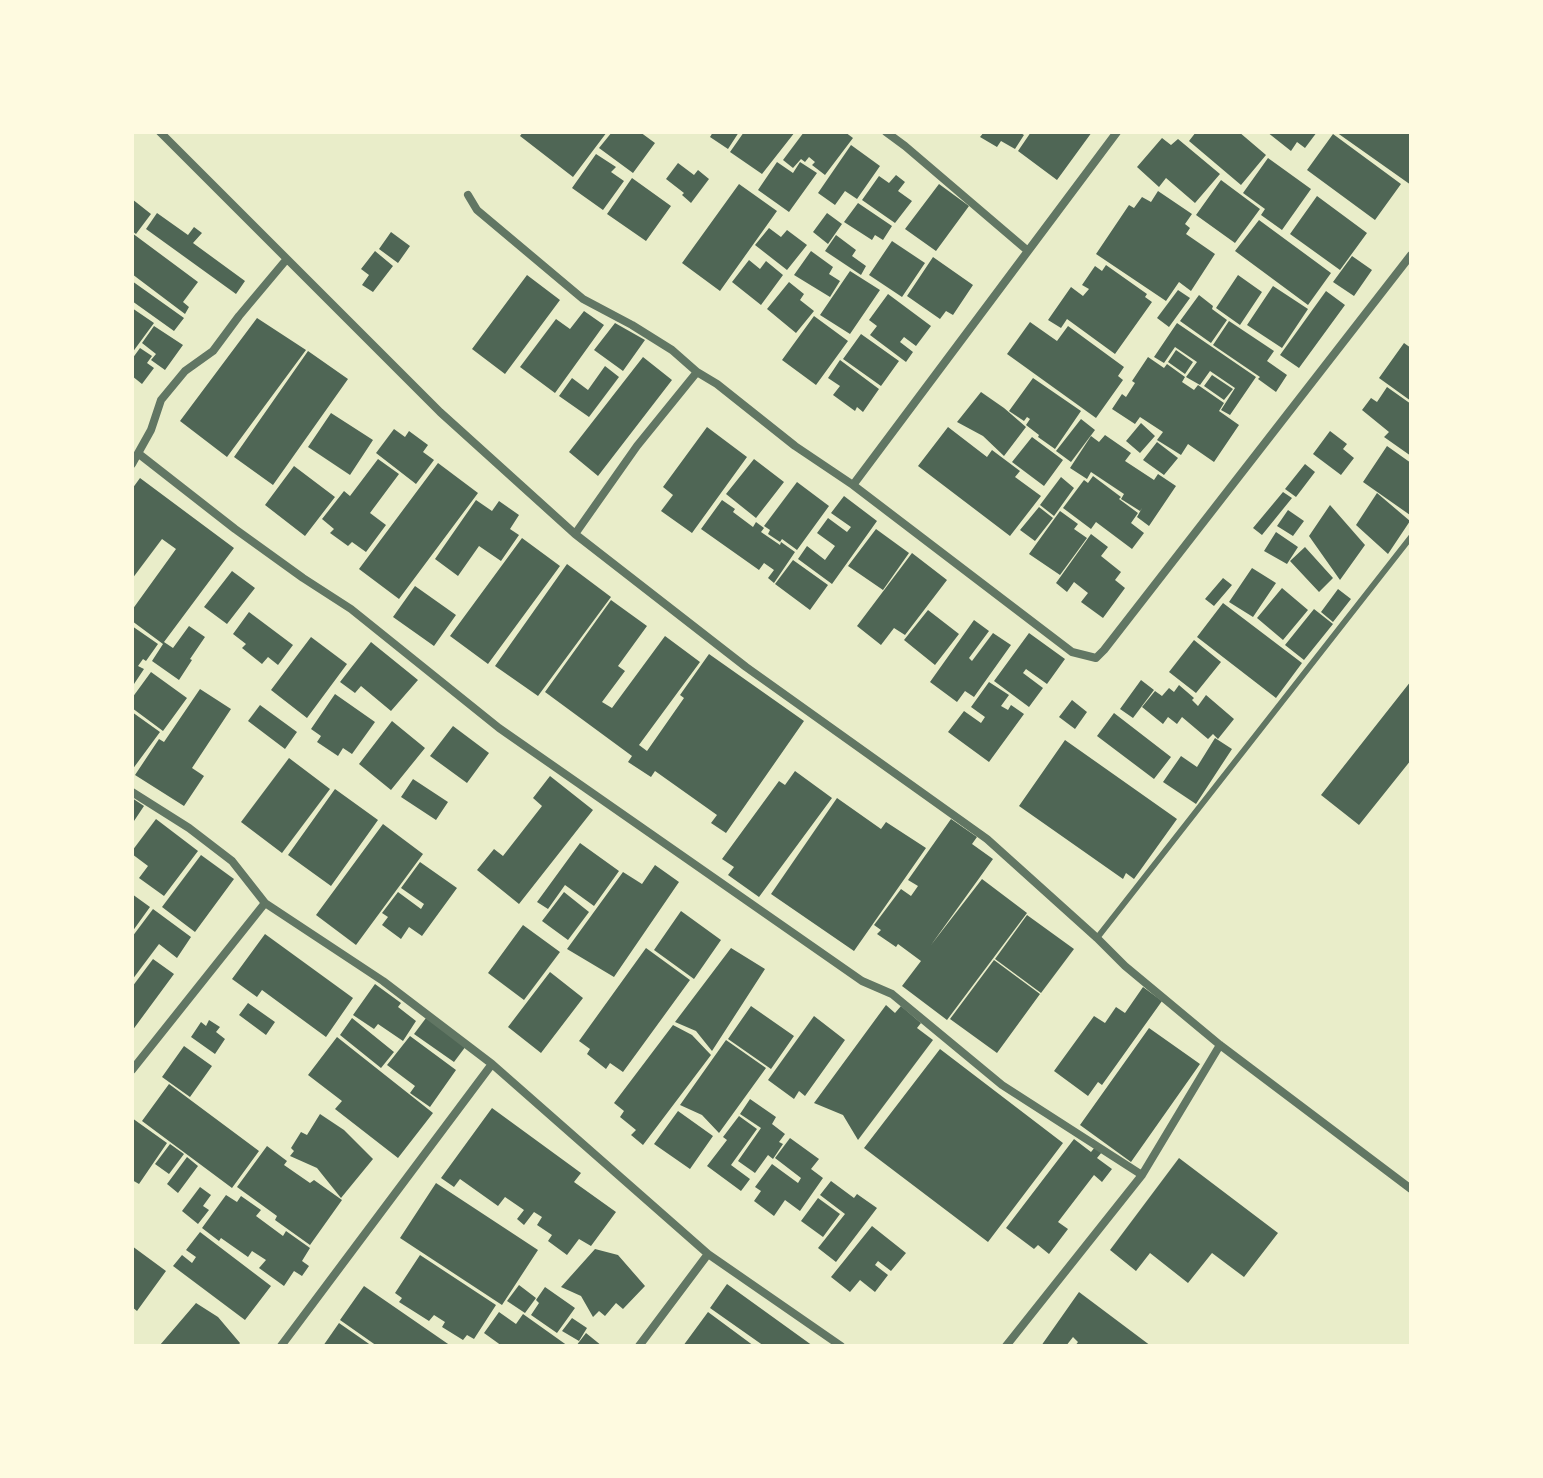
<!DOCTYPE html>
<html>
<head>
<meta charset="utf-8">
<style>
	body { margin:0 }
	#map { position:relative; width:1543px; height:1478px; overflow:hidden; background:#e9edc9; font-family:Ubuntu,sans-serif }
	canvas { display:block }
	.frame { position:absolute; inset:0; border:134px solid #fefae0; pointer-events:none }
</style>
</head>
<body>
<div id="map">
<canvas width="1543" height="1478"></canvas>
<div class="frame"></div>
</div>
<script>
const c = document.querySelector('canvas').getContext('2d');
c.lineJoin = 'round';
function fill(path, color) {
  c.fillStyle = color;
  c.fill(path, 'evenodd');
}
function strokePath(path, color, width, dash) {
  c.strokeStyle = color;
  c.lineWidth = width;
  c.lineCap = dash ? 'butt' : 'round';
  c.setLineDash(dash || []);
  c.stroke(path);
}
fill(new Path2D(`
	M 523,132 L 607,132 L 573,177 L 520,136 Z
	M 612,132 L 640,132 L 655,143 L 633,173 L 599,148 Z
	M 713,132 L 739,132 L 728,149 L 710,137 Z
	M 744,132 L 795,132 L 762,174 L 730,152 Z
	M 804,132 L 845,132 L 853,138 L 825,175 L 812,165 L 815,162 L 809,157 L 805,162 L 801,159 L 793,168 L 783,160 Z
	M 984,132 L 1019,132 L 1024,135 L 1015,149 L 1001,141 L 997,147 L 980,137 Z
	M 1031,132 L 1092,132 L 1057,180 L 1018,151 Z
	M 1196,132 L 1239,132 L 1266,155 L 1241,185 L 1189,141 Z
	M 1267,132 L 1317,132 L 1305,148 L 1297,142 L 1291,151 Z
	M 1336,132 L 1411,132 L 1411,185 Z
	M 1333,134 L 1401,184 L 1375,220 L 1307,170 Z
	M 1162,138 L 1171,145 L 1178,139 L 1220,174 L 1195,203 L 1166,178 L 1159,187 L 1137,167 Z
	M 851,145 L 880,166 L 857,199 L 845,191 L 835,205 L 818,193 Z
	M 596,154 L 616,167 L 611,172 L 624,181 L 603,210 L 572,188 Z
	M 1268,158 L 1311,189 L 1282,230 L 1261,215 L 1265,209 L 1243,193 Z
	M 777,162 L 793,173 L 800,162 L 817,173 L 789,212 L 758,190 Z
	M 678,163 L 694,175 L 698,170 L 709,179 L 691,203 L 682,195 L 684,193 L 666,179 Z
	M 896,175 L 905,182 L 898,191 L 912,201 L 895,223 L 862,200 L 879,176 L 889,183 Z
	M 632,178 L 671,206 L 646,241 L 607,214 Z
	M 1221,180 L 1260,209 L 1235,243 L 1196,215 Z
	M 739,184 L 777,211 L 720,291 L 682,263 Z
	M 939,184 L 969,206 L 936,251 L 905,229 Z
	M 1158,191 L 1192,214 L 1185,224 L 1190,228 L 1186,234 L 1215,254 L 1191,291 L 1179,282 L 1166,301 L 1096,254 L 1129,205 L 1134,208 L 1142,197 L 1151,202 Z
	M 1317,196 L 1367,233 L 1340,270 L 1290,234 Z
	M 132,199 L 151,214 L 136,234 L 132,231 Z
	M 858,203 L 892,226 L 883,240 L 875,235 L 872,240 L 844,222 Z
	M 157,213 L 188,235 L 194,227 L 202,233 L 193,243 L 245,281 L 236,294 L 146,229 Z
	M 827,213 L 842,224 L 828,244 L 813,232 Z
	M 1259,220 L 1331,273 L 1308,305 L 1235,251 Z
	M 769,228 L 781,237 L 787,230 L 807,245 L 787,270 L 755,245 Z
	M 391,232 L 410,246 L 398,263 L 379,249 Z
	M 132,233 L 198,282 L 183,302 L 189,307 L 185,314 L 132,274 Z
	M 836,235 L 856,250 L 852,256 L 866,266 L 861,275 L 825,251 Z
	M 892,241 L 925,263 L 902,297 L 869,275 Z
	M 375,251 L 393,266 L 373,292 L 362,285 L 369,275 L 361,269 Z
	M 811,251 L 833,267 L 829,274 L 840,281 L 830,297 L 794,275 Z
	M 1352,256 L 1372,270 L 1354,296 L 1333,282 Z
	M 933,257 L 973,285 L 953,315 L 946,311 L 940,319 L 907,296 Z
	M 749,260 L 760,269 L 766,261 L 783,275 L 761,305 L 732,282 Z
	M 1106,265 L 1147,294 L 1145,297 L 1152,302 L 1115,354 L 1067,319 L 1061,328 L 1048,320 L 1071,287 L 1083,296 L 1089,289 L 1082,285 L 1095,266 L 1102,271 Z
	M 850,271 L 880,290 L 850,334 L 820,315 Z
	M 527,275 L 560,300 L 505,374 L 472,349 Z
	M 1238,275 L 1262,292 L 1240,325 L 1216,308 Z
	M 132,281 L 184,318 L 174,331 L 132,301 Z
	M 789,282 L 804,294 L 800,300 L 814,311 L 796,333 L 767,309 Z
	M 1273,286 L 1308,309 L 1282,348 L 1247,325 Z
	M 1178,290 L 1190,298 L 1169,327 L 1157,318 Z
	M 1326,291 L 1345,305 L 1299,368 L 1280,355 Z
	M 888,294 L 931,326 L 916,346 L 904,337 L 900,342 L 913,352 L 906,362 L 870,335 L 877,326 L 869,320 Z
	M 1199,295 L 1213,306 L 1212,309 L 1227,320 L 1211,343 L 1180,321 Z
	M 132,308 L 154,323 L 132,353 Z
	M 584,311 L 604,325 L 555,393 L 520,367 L 556,319 L 570,329 Z
	M 814,316 L 848,341 L 816,385 L 782,360 Z
	M 257,318 L 306,350 L 227,457 L 180,421 Z
	M 1229,321 L 1274,351 L 1267,361 L 1287,375 L 1276,392 L 1258,379 L 1260,377 L 1213,345 Z
	M 1030,322 L 1057,341 L 1068,326 L 1124,367 L 1118,376 L 1123,380 L 1096,418 L 1007,354 Z
	M 615,323 L 645,340 L 623,371 L 594,350 Z
	M 1177,323 L 1256,377 L 1230,415 L 1221,410 L 1235,388 L 1210,371 L 1200,385 L 1186,377 L 1197,362 L 1175,347 L 1164,363 L 1154,357 Z
	M 154,326 L 183,345 L 165,370 L 151,360 L 156,354 L 142,343 Z
	M 861,334 L 899,361 L 881,386 L 843,359 Z
	M 1404,343 L 1411,348 L 1411,401 L 1379,378 Z
	M 140,348 L 152,356 L 147,363 L 154,368 L 142,384 L 132,376 L 132,359 Z
	M 1176,350 L 1193,362 L 1185,374 L 1168,362 Z
	M 308,351 L 348,379 L 273,485 L 234,457 Z
	M 643,357 L 672,380 L 598,476 L 569,452 Z
	M 1148,357 L 1164,368 L 1167,364 L 1185,377 L 1182,382 L 1194,390 L 1198,385 L 1224,403 L 1219,411 L 1239,425 L 1214,462 L 1188,444 L 1181,455 L 1157,440 L 1163,432 L 1140,417 L 1135,424 L 1112,409 L 1122,394 L 1126,397 L 1135,383 L 1132,381 Z
	M 840,360 L 879,389 L 863,412 L 857,407 L 855,411 L 833,395 L 840,386 L 828,378 Z
	M 605,366 L 619,377 L 589,417 L 559,396 L 572,378 L 588,390 Z
	M 1212,375 L 1233,389 L 1224,400 L 1204,386 Z
	M 1033,378 L 1081,411 L 1055,449 L 1038,437 L 1039,435 L 1026,425 L 1030,419 L 1027,417 L 1024,421 L 1009,411 Z
	M 1387,387 L 1411,404 L 1411,456 L 1384,437 L 1389,432 L 1362,410 L 1371,398 L 1377,402 Z
	M 981,392 L 1004,408 L 1026,427 L 1004,456 L 983,436 L 957,422 Z
	M 331,413 L 373,440 L 350,475 L 308,447 Z
	M 1081,419 L 1095,430 L 1071,462 L 1056,451 Z
	M 1141,423 L 1155,436 L 1140,453 L 1126,441 Z
	M 707,427 L 747,457 L 692,533 L 661,511 L 673,495 L 663,487 Z
	M 948,427 L 987,457 L 992,450 L 1020,471 L 1015,477 L 1041,496 L 1010,536 L 918,466 Z
	M 394,429 L 405,437 L 409,431 L 428,445 L 423,452 L 434,460 L 416,484 L 376,453 Z
	M 1330,431 L 1347,444 L 1343,449 L 1354,458 L 1341,475 L 1313,454 Z
	M 1105,435 L 1131,453 L 1125,461 L 1154,480 L 1158,474 L 1176,486 L 1149,526 L 1137,517 L 1142,508 L 1140,511 L 1121,499 L 1124,494 L 1091,472 L 1087,479 L 1070,468 L 1091,436 L 1099,442 Z
	M 1032,437 L 1063,460 L 1044,486 L 1012,462 Z
	M 1157,442 L 1178,458 L 1164,475 L 1143,460 Z
	M 1387,446 L 1411,463 L 1411,513 L 1410,515 L 1363,482 Z
	M 378,459 L 399,474 L 370,513 L 386,525 L 366,552 L 352,542 L 348,546 L 330,533 L 334,529 L 322,519 L 344,491 L 350,496 Z
	M 754,459 L 784,482 L 756,518 L 726,494 Z
	M 438,463 L 478,493 L 399,599 L 359,569 Z
	M 1305,464 L 1315,472 L 1296,497 L 1285,489 Z
	M 294,466 L 335,497 L 305,536 L 265,505 Z
	M 1093,476 L 1121,497 L 1119,499 L 1138,513 L 1131,523 L 1144,533 L 1132,549 L 1096,522 L 1091,529 L 1063,508 L 1084,480 L 1088,483 Z
	M 1061,477 L 1074,488 L 1054,516 L 1040,505 Z
	M 140,478 L 234,548 L 164,642 L 173,648 L 189,626 L 205,637 L 190,659 L 192,660 L 179,680 L 152,661 L 163,644 L 132,621 L 132,610 L 176,549 L 162,539 L 132,579 L 132,489 Z
	M 797,482 L 829,506 L 797,550 L 782,539 L 780,542 L 768,534 L 770,530 L 764,526 Z
	M 1283,492 L 1292,498 L 1262,535 L 1253,528 Z
	M 1377,493 L 1410,521 L 1388,554 L 1356,525 Z
	M 844,496 L 877,521 L 832,584 L 798,559 L 807,546 L 825,560 L 835,546 L 817,533 L 828,518 L 847,532 L 851,527 L 831,513 Z
	M 476,500 L 492,511 L 499,501 L 519,515 L 510,529 L 519,535 L 501,561 L 479,546 L 458,576 L 435,559 Z
	M 722,500 L 735,509 L 733,512 L 753,527 L 756,522 L 764,528 L 761,532 L 780,545 L 781,542 L 795,552 L 774,583 L 768,578 L 774,570 L 764,563 L 759,570 L 701,529 Z
	M 1330,505 L 1365,545 L 1340,580 L 1309,536 Z
	M 1039,507 L 1053,518 L 1035,541 L 1020,530 Z
	M 1288,510 L 1304,521 L 1293,536 L 1277,526 Z
	M 1060,511 L 1078,524 L 1074,529 L 1087,538 L 1060,575 L 1029,554 Z
	M 876,529 L 909,553 L 883,590 L 848,566 Z
	M 1276,532 L 1298,547 L 1287,564 L 1264,551 Z
	M 1091,534 L 1108,547 L 1101,556 L 1121,572 L 1115,580 L 1125,588 L 1103,618 L 1081,602 L 1088,593 L 1074,582 L 1067,592 L 1056,583 Z
	M 522,538 L 560,566 L 488,664 L 450,636 Z
	M 1305,547 L 1333,578 L 1319,592 L 1290,561 Z
	M 912,553 L 947,580 L 905,635 L 894,628 L 881,645 L 857,626 Z
	M 793,560 L 828,585 L 810,610 L 775,584 Z
	M 567,564 L 611,597 L 538,696 L 495,666 Z
	M 1252,568 L 1276,583 L 1253,617 L 1229,602 Z
	M 232,571 L 255,588 L 227,624 L 204,607 Z
	M 1223,578 L 1232,585 L 1214,606 L 1205,599 Z
	M 415,586 L 456,615 L 434,646 L 393,617 Z
	M 1282,588 L 1308,610 L 1283,640 L 1257,618 Z
	M 1338,589 L 1351,599 L 1333,622 L 1321,612 Z
	M 611,600 L 647,626 L 618,666 L 625,671 L 602,702 L 612,708 L 665,636 L 700,662 L 639,745 L 647,751 L 684,698 L 680,695 L 709,654 L 804,721 L 726,833 L 711,823 L 717,815 L 655,771 L 651,777 L 628,762 L 632,756 L 545,692 Z
	M 1223,603 L 1302,663 L 1276,698 L 1197,637 Z
	M 1314,609 L 1333,624 L 1304,660 L 1285,645 Z
	M 928,610 L 959,634 L 935,665 L 904,640 Z
	M 249,612 L 293,645 L 278,665 L 268,657 L 262,664 L 242,648 L 246,644 L 233,634 Z
	M 974,620 L 989,631 L 969,658 L 972,661 L 993,633 L 1011,645 L 974,697 L 965,691 L 957,702 L 930,682 Z
	M 132,626 L 158,644 L 146,661 L 143,659 L 138,666 L 144,669 L 132,687 Z
	M 1029,633 L 1065,659 L 1047,684 L 1026,669 L 1023,673 L 1043,688 L 1029,707 L 994,681 Z
	M 311,637 L 347,664 L 307,718 L 271,690 Z
	M 1194,640 L 1221,662 L 1196,693 L 1169,672 Z
	M 371,642 L 418,680 L 391,711 L 361,686 L 355,693 L 340,682 Z
	M 151,672 L 187,698 L 163,731 L 132,708 L 132,698 Z
	M 1141,680 L 1154,690 L 1133,718 L 1120,709 Z
	M 1411,681 L 1411,760 L 1359,825 L 1321,795 Z
	M 989,682 L 1009,695 L 1001,706 L 1008,710 L 1011,705 L 1024,714 L 989,762 L 948,732 L 964,711 L 981,723 L 985,717 L 971,707 Z
	M 1179,685 L 1194,698 L 1192,700 L 1198,706 L 1206,695 L 1234,719 L 1218,739 L 1213,734 L 1208,739 L 1182,717 L 1177,724 L 1168,717 L 1163,724 L 1142,707 L 1155,691 L 1162,696 L 1169,688 L 1174,692 Z
	M 200,689 L 231,709 L 192,768 L 204,776 L 184,806 L 135,775 L 159,739 L 164,742 Z
	M 335,694 L 375,722 L 352,754 L 343,748 L 338,756 L 317,742 L 321,736 L 311,729 Z
	M 1072,700 L 1087,712 L 1075,729 L 1059,717 Z
	M 260,705 L 297,732 L 285,749 L 248,721 Z
	M 132,712 L 160,732 L 132,770 Z
	M 1114,713 L 1171,757 L 1154,779 L 1097,736 Z
	M 392,721 L 425,748 L 391,790 L 359,764 Z
	M 453,726 L 489,753 L 467,783 L 430,756 Z
	M 1215,738 L 1232,749 L 1196,804 L 1163,782 L 1181,756 L 1197,767 Z
	M 1065,740 L 1177,819 L 1134,879 L 1126,873 L 1123,879 L 1019,806 Z
	M 289,758 L 330,789 L 282,853 L 241,822 Z
	M 795,771 L 832,798 L 759,897 L 728,875 L 734,867 L 722,859 L 779,781 L 785,785 Z
	M 550,776 L 593,810 L 519,904 L 477,870 L 494,849 L 503,856 L 542,806 L 533,798 Z
	M 413,779 L 448,802 L 436,820 L 401,797 Z
	M 335,789 L 378,820 L 331,886 L 288,855 Z
	M 132,798 L 144,806 L 132,824 Z
	M 837,798 L 881,829 L 886,822 L 926,848 L 854,951 L 771,894 Z
	M 156,819 L 198,851 L 164,896 L 139,878 L 148,866 L 132,854 L 132,851 Z
	M 951,819 L 977,837 L 972,844 L 993,859 L 931,945 L 982,879 L 1027,913 L 947,1020 L 902,986 L 921,961 L 898,944 L 896,947 L 877,934 L 881,930 L 874,925 L 901,889 L 911,896 L 918,886 L 908,880 Z
	M 383,824 L 423,854 L 356,945 L 316,915 Z
	M 580,843 L 619,871 L 594,906 L 565,885 L 548,909 L 537,902 Z
	M 201,855 L 234,879 L 195,932 L 162,907 Z
	M 420,862 L 457,888 L 422,936 L 409,927 L 401,939 L 382,925 L 388,917 L 382,913 L 398,892 L 421,909 L 424,904 L 401,888 Z
	M 655,865 L 679,882 L 614,977 L 567,949 L 623,872 L 642,884 Z
	M 564,892 L 589,912 L 568,940 L 542,921 Z
	M 132,894 L 150,907 L 132,932 Z
	M 153,909 L 191,937 L 177,958 L 159,944 L 132,980 L 132,937 Z
	M 681,911 L 721,940 L 694,979 L 654,950 Z
	M 1027,915 L 1074,949 L 1041,993 L 995,959 Z
	M 523,925 L 560,952 L 524,1000 L 488,973 Z
	M 265,934 L 353,998 L 326,1037 L 262,990 L 257,997 L 232,979 Z
	M 646,948 L 690,980 L 623,1072 L 610,1063 L 606,1069 L 587,1054 L 590,1049 L 579,1041 Z
	M 731,948 L 765,969 L 712,1051 L 696,1031 L 675,1022 Z
	M 153,959 L 174,974 L 132,1031 L 132,987 Z
	M 994,960 L 1040,994 L 997,1053 L 950,1019 Z
	M 550,972 L 583,998 L 541,1053 L 508,1027 Z
	M 375,984 L 401,1003 L 398,1007 L 416,1021 L 403,1041 L 378,1024 L 374,1029 L 353,1015 Z
	M 1143,987 L 1162,1001 L 1102,1085 L 1098,1082 L 1088,1096 L 1054,1071 L 1094,1016 L 1105,1023 L 1116,1007 L 1125,1013 Z
	M 248,1003 L 275,1022 L 266,1035 L 239,1015 Z
	M 886,1005 L 895,1013 L 901,1006 L 921,1023 L 917,1028 L 933,1040 L 858,1140 L 843,1115 L 814,1103 Z
	M 751,1006 L 794,1036 L 771,1069 L 728,1039 Z
	M 814,1016 L 845,1040 L 805,1096 L 799,1091 L 794,1099 L 768,1080 Z
	M 352,1018 L 394,1052 L 381,1068 L 340,1035 Z
	M 426,1018 L 466,1046 L 454,1062 L 414,1034 Z
	M 209,1020 L 220,1027 L 216,1032 L 225,1039 L 215,1054 L 191,1037 L 201,1022 L 206,1026 Z
	M 673,1025 L 692,1035 L 711,1055 L 643,1145 L 631,1135 L 636,1130 L 620,1117 L 624,1111 L 614,1103 Z
	M 1149,1028 L 1200,1064 L 1131,1162 L 1080,1125 Z
	M 410,1036 L 456,1070 L 430,1107 L 410,1093 L 415,1086 L 387,1065 Z
	M 337,1037 L 433,1113 L 398,1158 L 335,1109 L 342,1101 L 308,1075 Z
	M 726,1040 L 766,1068 L 719,1133 L 702,1115 L 680,1105 Z
	M 184,1046 L 212,1066 L 190,1097 L 162,1077 Z
	M 940,1049 L 1063,1143 L 988,1242 L 864,1148 Z
	M 169,1084 L 259,1151 L 232,1188 L 142,1121 Z
	M 750,1099 L 776,1117 L 772,1124 L 785,1134 L 779,1142 L 783,1144 L 773,1159 L 768,1155 L 755,1173 L 738,1161 L 761,1128 L 740,1114 Z
	M 492,1108 L 581,1173 L 574,1182 L 616,1212 L 591,1246 L 579,1239 L 567,1255 L 548,1241 L 552,1235 L 537,1225 L 542,1217 L 534,1212 L 524,1225 L 517,1219 L 524,1210 L 505,1197 L 498,1206 L 460,1179 L 454,1187 L 441,1178 Z
	M 678,1111 L 713,1136 L 690,1169 L 654,1144 Z
	M 320,1114 L 344,1130 L 373,1159 L 341,1198 L 317,1168 L 290,1156 L 294,1151 L 291,1148 L 301,1132 L 307,1135 Z
	M 739,1116 L 757,1129 L 731,1165 L 750,1179 L 741,1191 L 707,1166 L 727,1140 L 723,1137 Z
	M 132,1118 L 167,1143 L 139,1184 L 132,1180 Z
	M 790,1138 L 819,1159 L 811,1169 L 823,1178 L 800,1211 L 785,1200 L 774,1216 L 754,1201 L 761,1191 L 755,1187 L 772,1164 L 798,1183 L 801,1178 L 775,1158 Z
	M 1074,1139 L 1091,1152 L 1095,1147 L 1102,1152 L 1097,1158 L 1112,1169 L 1102,1182 L 1094,1175 L 1058,1222 L 1068,1229 L 1049,1254 L 1038,1245 L 1034,1249 L 1006,1228 Z
	M 170,1144 L 184,1154 L 169,1174 L 155,1164 Z
	M 267,1146 L 287,1161 L 284,1165 L 310,1183 L 314,1180 L 342,1200 L 310,1245 L 275,1220 L 277,1216 L 237,1187 Z
	M 187,1157 L 198,1166 L 178,1193 L 167,1184 Z
	M 1179,1158 L 1278,1233 L 1244,1277 L 1212,1253 L 1188,1283 L 1150,1253 L 1136,1271 L 1110,1250 Z
	M 831,1181 L 854,1198 L 857,1194 L 877,1208 L 836,1262 L 818,1248 L 845,1214 L 820,1195 Z
	M 436,1183 L 538,1250 L 502,1305 L 400,1238 Z
	M 200,1187 L 211,1195 L 203,1206 L 209,1210 L 198,1224 L 182,1211 Z
	M 226,1195 L 237,1202 L 241,1196 L 261,1210 L 256,1216 L 283,1236 L 286,1231 L 310,1248 L 302,1261 L 309,1266 L 302,1276 L 294,1271 L 284,1286 L 259,1268 L 266,1260 L 252,1251 L 248,1257 L 221,1238 L 219,1241 L 202,1228 Z
	M 818,1198 L 840,1214 L 823,1237 L 801,1221 Z
	M 872,1226 L 906,1253 L 891,1271 L 878,1261 L 875,1265 L 888,1275 L 875,1292 L 860,1280 L 850,1292 L 831,1277 Z
	M 200,1232 L 271,1286 L 245,1320 L 173,1266 L 182,1255 L 192,1263 L 196,1257 L 186,1250 Z
	M 132,1246 L 166,1271 L 137,1311 L 132,1307 Z
	M 595,1249 L 618,1255 L 645,1286 L 623,1309 L 616,1303 L 605,1316 L 599,1311 L 593,1317 L 581,1296 L 561,1287 Z
	M 420,1255 L 496,1305 L 474,1339 L 467,1335 L 463,1340 L 442,1327 L 445,1322 L 434,1315 L 429,1321 L 399,1302 L 402,1298 L 395,1293 Z
	M 727,1284 L 813,1346 L 764,1346 L 710,1308 Z
	M 519,1285 L 536,1298 L 525,1313 L 507,1301 Z
	M 364,1286 L 451,1346 L 377,1346 L 340,1320 Z
	M 545,1287 L 575,1308 L 557,1333 L 531,1315 L 539,1303 L 536,1300 Z
	M 1079,1292 L 1151,1346 L 1075,1346 L 1078,1342 L 1073,1337 L 1066,1346 L 1041,1346 Z
	M 196,1303 L 218,1317 L 240,1343 L 238,1346 L 160,1345 Z
	M 499,1312 L 516,1324 L 523,1314 L 568,1346 L 502,1346 L 484,1333 Z
	M 708,1312 L 754,1346 L 683,1346 Z
	M 572,1318 L 587,1328 L 579,1341 L 562,1331 Z
	M 339,1323 L 372,1346 L 323,1346 Z
	M 586,1333 L 602,1346 L 576,1346 Z`), '#4f6655');
strokePath(new Path2D(`
	M 1097,938 L 1411,537`), '#617663', 6);
strokePath(new Path2D(`
	M 160,132 L 440,412 L 575,534 L 746,667 L 987,839 L 1097,938 L 1125,966 L 1220,1045 L 1411,1189
	M 886,132 L 905,146 L 1028,251
	M 468,195 L 477,210 L 583,299 L 632,325 L 672,350 L 697,372
	M 139,454 L 235,529 L 303,578 L 351,609 L 499,728 L 862,981 L 892,994 L 1002,1085 L 1142,1175 L 1220,1045
	M 132,464 L 151,430 L 161,400 L 185,371 L 213,351 L 239,316 L 286,260
	M 853,485 L 1117,132
	M 575,534 L 637,446 L 697,372 L 717,384 L 795,446 L 853,485 L 1072,652 L 1096,658 L 1104,650 L 1411,255
	M 132,792 L 189,828 L 232,861 L 265,903 L 383,981 L 492,1064 L 708,1254 L 841,1346
	M 132,1070 L 265,903
	M 281,1346 L 492,1064
	M 639,1346 L 708,1254
	M 1006,1346 L 1142,1175`), '#617663', 8);
</script>
</body>
</html>
